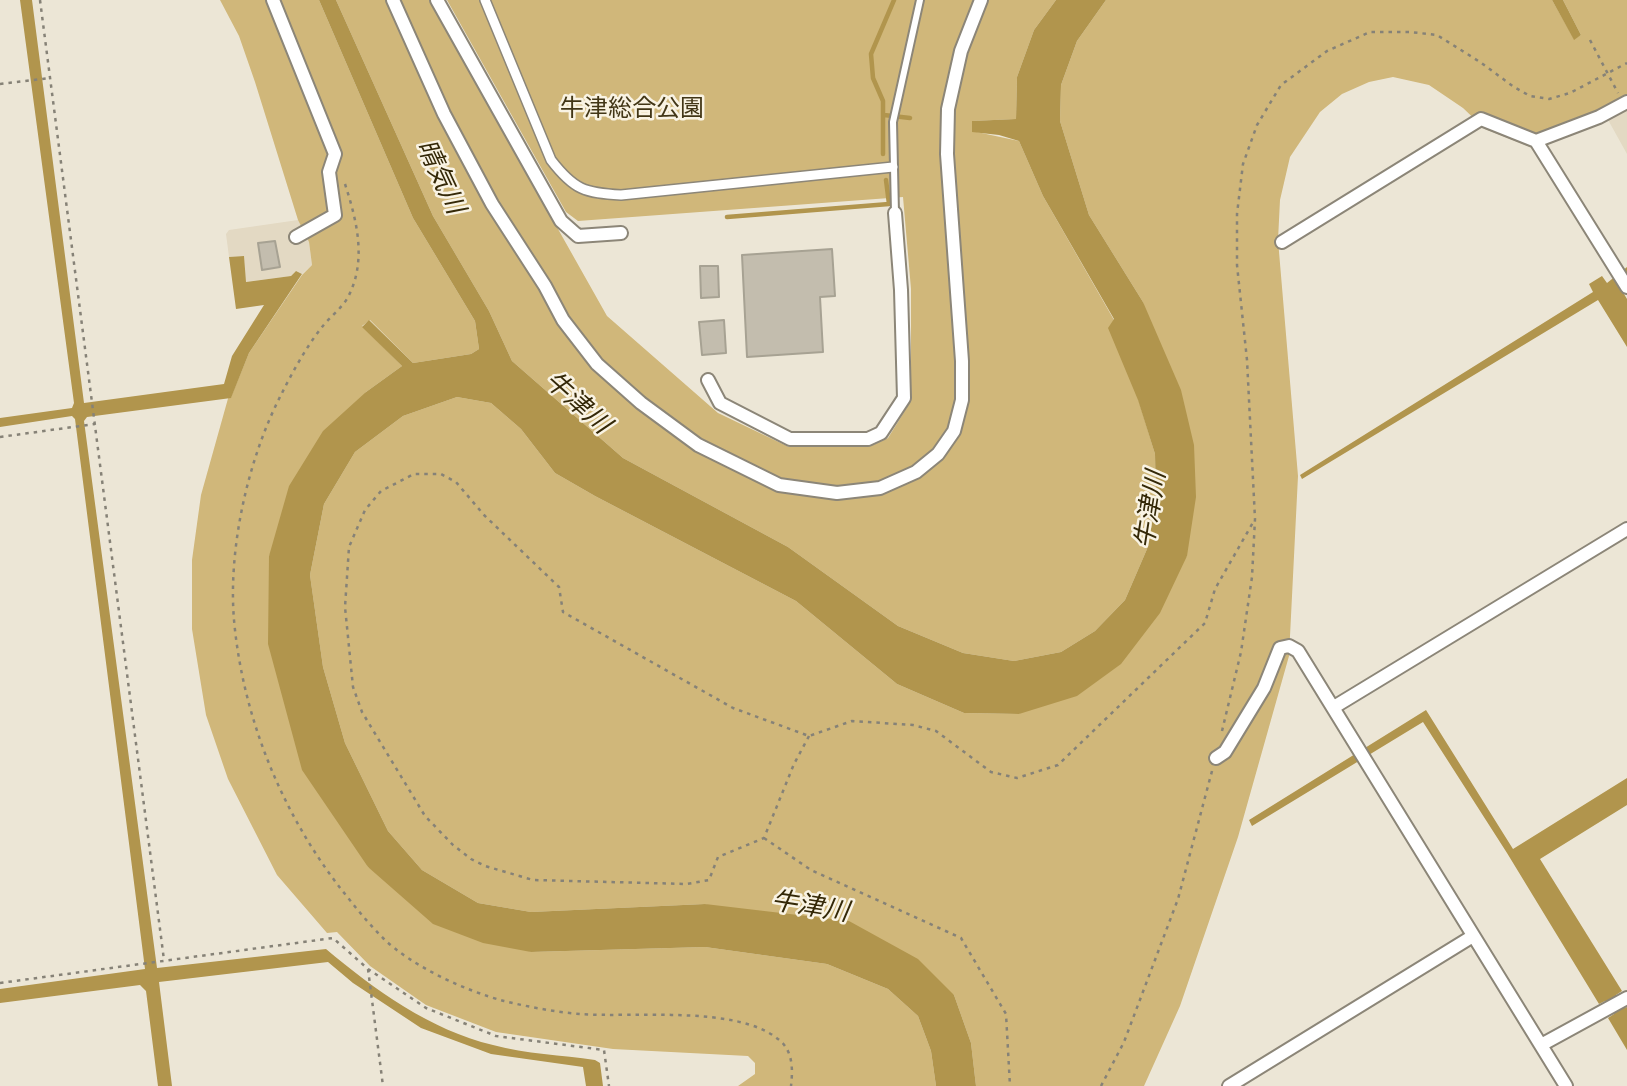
<!DOCTYPE html>
<html>
<head>
<meta charset="utf-8">
<style>
	body { margin:0 }
	canvas { display:block; background:#ece6d6 }
</style>
</head>
<body>
<canvas width="1627" height="1086"></canvas>
<script>
const c = document.querySelector('canvas').getContext('2d');
c.lineJoin = 'round';
function fill(path, color) {
  c.fillStyle = color;
  c.fill(path, 'evenodd');
}
function strokePath(path, color, width, dash) {
  c.strokeStyle = color;
  c.lineWidth = width;
  c.lineCap = dash ? 'butt' : 'round';
  c.setLineDash(dash || []);
  c.stroke(path);
}
function label(font, color, halo, rows, align = 'center') {
  c.font = font + ' "IBM Plex Sans","Noto Sans JP",sans-serif';
  c.lineWidth = 5;
  c.setLineDash([]);
  c.textBaseline = 'middle';
  c.strokeStyle = halo;
  c.fillStyle = color;
  for (const [text, x, y, turn = 0] of rows) {
    c.save();
    c.translate(x, y);
    c.rotate((+turn || 0) * Math.PI / 180);
    c.textAlign = isNaN(turn) ? turn : align;
    if (halo) c.strokeText(text, 0, 0);
    c.fillText(text, 0, 0);
    c.restore();
  }
}
fill(new Path2D(`
	M 1627,107 L 1627,154 L 1607,118 Z
	M 298,220 L 309,242 L 312,265 L 302,274 L 296,271 L 291,276 L 245,282 L 244,256 L 229,257 L 226,234 L 229,230 Z`), '#e3d9c3');
fill(new Path2D(`
	M 220,0 L 319,0 L 413,218 L 475,321 L 479,349 L 471,354 L 413,363 L 370,320 L 362,326 L 402,366 L 366,392 L 269,556 L 368,867 L 531,952 L 705,947 L 827,964 L 888,989 L 918,1016 L 931,1051 L 936,1086 L 738,1086 L 755,1074 L 755,1063 L 748,1056 L 613,1049 L 496,1032 L 426,1005 L 370,966 L 337,932 L 327,933 L 277,875 L 228,779 L 206,715 L 192,629 L 192,560 L 201,495 L 229,395 L 231,397 L 249,353 L 302,275 L 312,265 L 309,242 L 298,220 L 255,82 L 239,36 Z
	M 336,0 L 429,0 L 607,316 L 718,413 L 789,447 L 873,445 L 888,438 L 911,401 L 911,289 L 903,197 L 578,221 L 566,212 L 447,0 L 1056,0 L 1034,30 L 1017,77 L 1016,119 L 972,121 L 972,131 L 1019,141 L 1043,196 L 1114,320 L 1155,454 L 1156,503 L 1147,549 L 1125,600 L 1095,631 L 1061,652 L 1014,661 L 963,653 L 898,626 L 788,547 L 623,458 L 512,361 L 489,311 L 433,216 Z
	M 1106,0 L 1552,0 L 1574,39 L 1581,35 L 1563,0 L 1627,0 L 1627,107 L 1607,118 L 1533,148 L 1485,129 L 1463,108 L 1429,85 L 1393,77 L 1369,82 L 1342,94 L 1320,112 L 1290,157 L 1280,200 L 1278,240 L 1298,476 L 1289,656 L 1238,837 L 1180,1006 L 1144,1086 L 976,1086 L 971,1043 L 954,995 L 705,904 L 531,912 L 478,903 L 422,870 L 388,831 L 345,743 L 323,667 L 310,575 L 324,504 L 355,452 L 403,416 L 457,397 L 491,403 L 521,429 L 555,473 L 595,496 L 796,601 L 897,684 L 964,713 L 1019,714 L 1187,556 L 1143,302 L 1089,215 L 1060,121 L 1061,85 L 1077,41 Z`), '#d0b77a');
fill(new Path2D(`
	M 20,0 L 32,0 L 84,403 L 224,384 L 232,356 L 264,305 L 236,309 L 229,257 L 244,256 L 246,282 L 291,276 L 296,271 L 302,274 L 249,353 L 231,398 L 87,417 L 84,421 L 157,968 L 326,949 C 375,990 430,1030 493,1045 C 526,1054 562,1055 595,1060 L 600,1063 L 603,1086 L 586,1086 L 583,1067 L 491,1054 L 421,1028 L 353,983 L 328,962 L 159,982 L 172,1086 L 158,1086 L 146,991 L 140,985 L 0,1003 L 0,989 L 145,969 L 75,419 L 72,416 L 0,427 L 0,418 L 72,408 L 74,403 Z
	M 319,0 L 336,0 L 433,216 L 489,311 L 512,361 L 623,458 L 788,547 L 898,626 L 963,653 L 1014,661 L 1061,652 L 1095,631 L 1125,600 L 1147,549 L 1156,503 L 1155,454 L 1138,400 L 1108,328 L 1114,319 L 1043,196 L 1019,141 L 999,135 L 972,132 L 972,121 L 1016,119 L 1017,77 L 1034,30 L 1056,0 L 1106,0 L 1077,41 L 1061,85 L 1060,121 L 1089,215 L 1143,302 L 1181,390 L 1194,445 L 1196,497 L 1187,556 L 1160,613 L 1121,664 L 1077,696 L 1019,714 L 964,713 L 897,684 L 796,601 L 595,496 L 555,473 L 521,429 L 491,403 L 457,397 L 403,416 L 355,452 L 324,504 L 310,575 L 323,667 L 345,743 L 388,831 L 422,870 L 478,903 L 531,912 L 705,904 L 849,921 L 918,959 L 954,995 L 971,1043 L 976,1086 L 936,1086 L 931,1051 L 918,1016 L 888,989 L 827,964 L 705,947 L 531,952 L 483,943 L 433,924 L 368,867 L 302,770 L 268,644 L 269,556 L 289,486 L 323,431 L 366,392 L 402,366 L 362,327 L 369,320 L 413,363 L 471,354 L 479,349 L 475,321 L 413,218 Z
	M 1552,0 L 1563,0 L 1581,35 L 1574,40 Z
	M 1627,267 L 1627,285 L 1621,289 L 1627,299 L 1627,347 L 1598,300 L 1302,479 L 1300,475 L 1593,292 L 1589,284 L 1602,276 L 1607,283 Z
	M 1426,710 L 1513,849 L 1627,778 L 1627,805 L 1540,859 L 1622,991 L 1616,995 L 1624,1008 L 1627,1007 L 1627,1050 L 1608,1018 L 1614,1014 L 1605,1001 L 1599,1004 L 1507,853 L 1423,722 L 1252,826 L 1249,820 Z`), '#b1954d');
strokePath(new Path2D(`
	M 884,115 L 910,118
	M 883,154 L 883,101 L 873,78 L 871,54 L 894,0
	M 727,217 L 889,204 L 886,180`), '#b1954d', 4.5);
const building = new Path2D(`
	M 275,241 L 280,267 L 262,270 L 258,243 Z
	M 832,249 L 835,296 L 820,297 L 823,352 L 747,357 L 742,255 Z
	M 700,266 L 718,266 L 719,297 L 701,298 Z
	M 724,320 L 726,353 L 702,355 L 699,322 Z`);
fill(building, '#c3bdae');
strokePath(building, '#a7a293', 2);
const service = new Path2D(`
	M 895,213 L 893,122 L 920,0`);
const pedestrian = new Path2D(`
	M 485,0 L 551,160 C 574,190 585,193 621,195 L 893,167`);
const minor = new Path2D(`
	M 273,0 L 335,154 L 329,172 L 335,215 L 296,237
	M 393,0 L 444,114 L 492,204 L 545,286 L 563,320 L 597,364 L 641,403 L 698,445 L 779,485 L 837,493 L 880,488 L 916,472 L 938,454 L 954,431 L 962,400 L 962,361 L 947,154 L 948,109 L 961,51 L 981,0
	M 437,0 L 561,221 L 578,236 L 621,233
	M 1536,141 L 1599,117 L 1627,102
	M 1282,242 L 1481,119 L 1536,141 L 1627,287
	M 708,380 L 720,403 L 790,439 L 868,439 L 881,433 L 904,398 L 901,290 L 895,213
	M 1334,707 L 1627,529
	M 1216,758 L 1225,752 L 1264,688 L 1280,648 L 1289,646 L 1298,651 L 1566,1086
	M 1541,1045 L 1627,998
	M 1229,1086 L 1473,936`);
strokePath(service, '#8c8678', 10);
strokePath(pedestrian, '#8c8678', 12);
strokePath(minor, '#8c8678', 16);
strokePath(new Path2D(`
	M 40,0 L 164,960
	M 1590,40 L 1618,93
	M 0,84 L 50,78
	M 345,184 C 357,221 367,261 348,297 C 342,308 330,317 322,327 C 307,346 293,371 282,393 C 248,458 228,548 234,620 C 243,721 285,821 349,899 C 360,913 371,926 383,938 C 411,966 466,991 504,1001 C 529,1007 555,1012 580,1014 C 634,1018 736,1005 778,1039 C 793,1050 793,1069 791,1086
	M 0,437 L 95,424
	M 1222,731 L 1241,652 L 1252,577 L 1255,519 L 1247,360 L 1237,265 L 1237,214 L 1243,164 L 1257,125 L 1281,85 L 1327,51 L 1370,32 L 1410,32 L 1437,35 L 1480,62 L 1514,87 L 1530,96 L 1549,99 L 1570,93 L 1627,63
	M 809,736 L 794,764 L 764,838 L 718,857 L 709,880 L 687,884 L 533,880 L 485,866 L 471,859 L 453,845 L 425,816 L 362,712 L 353,687 L 345,607 L 349,547 L 365,510 L 381,491 L 414,474 L 441,474 L 456,482 L 484,515 L 559,587 L 563,612 L 733,708 L 809,736 L 852,721 L 913,725 L 936,731 L 991,772 L 1017,778 L 1058,765 L 1205,623 L 1215,589 L 1255,519
	M 764,838 L 811,870 L 961,938 L 1006,1014 L 1010,1086
	M 368,969 L 383,1086
	M 0,983 L 333,938 L 368,969 L 426,1008 L 496,1036 L 604,1050 L 609,1086
	M 1101,1086 L 1124,1042 L 1178,899 L 1212,771`), '#868277', 2.5, [3.5, 5]);
strokePath(service, '#fff', 6);
strokePath(pedestrian, '#fff', 9);
strokePath(minor, '#fff', 12);
label('24px', '#423616', '#f9f3e3', [
	["牛津総合公園",632,109]
]);
label('italic 26px', '#342807', '#f9f3e3', [
	["晴気川",440,177,65],
	["牛津川",577,403,42],
	["牛津川",1151,510,-81],
	["牛津川",810,907,9]
]);
</script>
</body>
</html>
